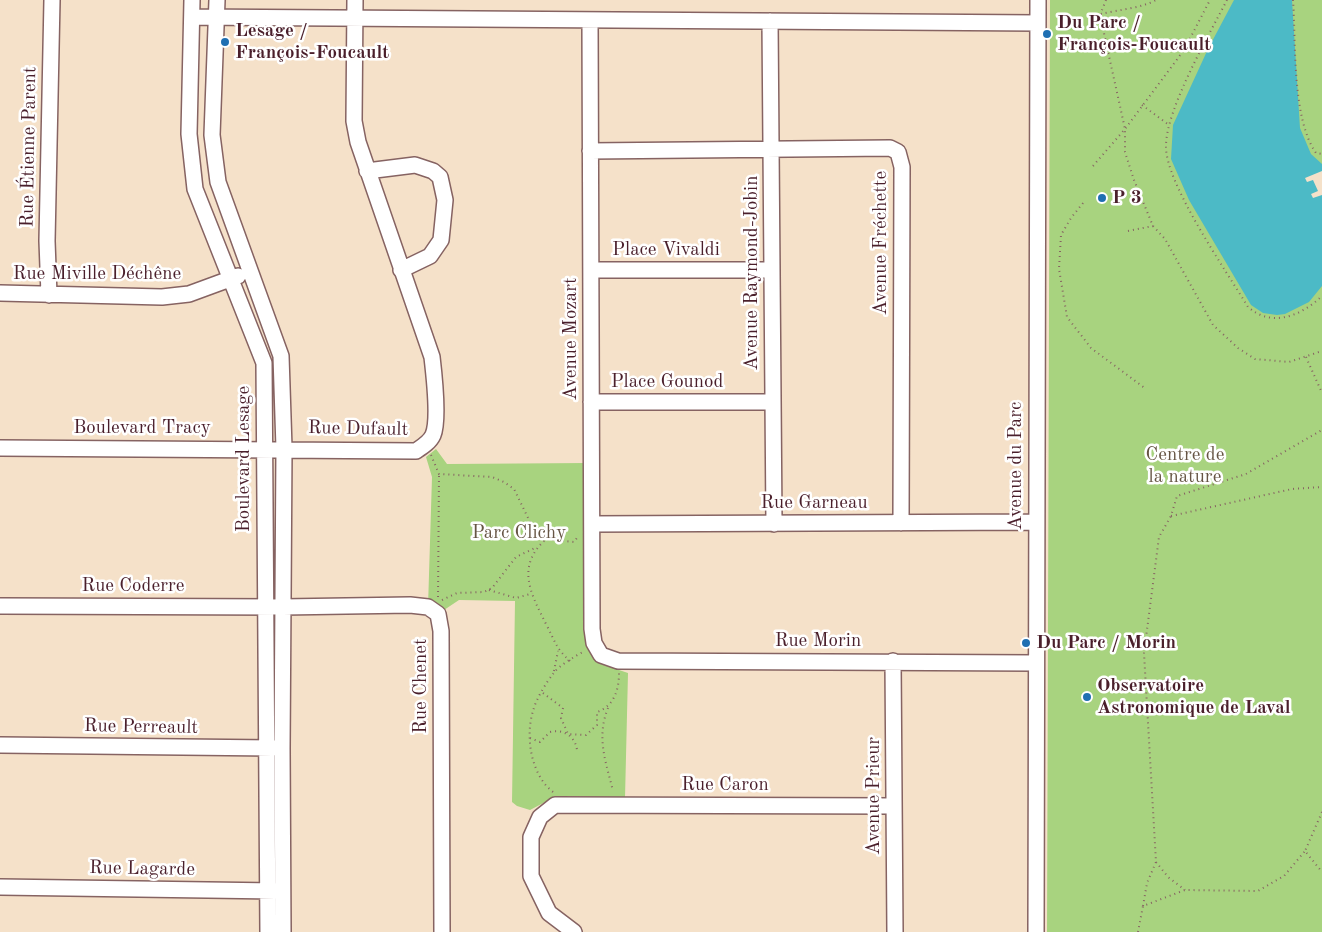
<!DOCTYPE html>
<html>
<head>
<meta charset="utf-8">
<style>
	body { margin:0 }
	canvas { display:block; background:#f5e1c9 }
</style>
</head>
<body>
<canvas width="1322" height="932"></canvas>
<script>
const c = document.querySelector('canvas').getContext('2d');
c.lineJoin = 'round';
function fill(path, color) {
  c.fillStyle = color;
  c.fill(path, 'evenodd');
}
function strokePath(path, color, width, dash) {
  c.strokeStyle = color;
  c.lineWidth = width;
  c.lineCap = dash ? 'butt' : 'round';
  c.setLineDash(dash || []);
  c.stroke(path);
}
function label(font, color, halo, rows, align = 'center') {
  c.font = font + ' "Old Standard TT",serif';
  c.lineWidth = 5;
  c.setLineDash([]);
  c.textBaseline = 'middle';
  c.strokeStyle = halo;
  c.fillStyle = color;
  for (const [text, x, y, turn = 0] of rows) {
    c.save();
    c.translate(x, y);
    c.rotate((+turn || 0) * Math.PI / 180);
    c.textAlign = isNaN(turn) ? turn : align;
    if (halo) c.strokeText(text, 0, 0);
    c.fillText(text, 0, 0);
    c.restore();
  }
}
fill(new Path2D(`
	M 1050,0 L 1322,0 L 1322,932 L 1047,932 Z
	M 436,449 L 447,464 L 588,463 L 594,654 L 601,664 L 628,673 L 625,798 L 569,796 L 549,800 L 530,810 L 517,806 L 512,802 L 515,601 L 459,600 L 438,614 L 428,607 L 432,477 L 426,457 Z`), '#a8d37f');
fill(new Path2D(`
	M 1234,0 L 1292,0 L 1300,128 L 1311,154 L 1322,164 L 1322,286 L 1309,302 L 1285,314 L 1277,315 L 1263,313 L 1251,305 L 1189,200 L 1171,159 L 1173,125 L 1208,49 Z`), '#4cbac6');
fill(new Path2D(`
	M 1322,171 L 1322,195 L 1313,198 L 1311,194 L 1318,191 L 1313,180 L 1307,182 L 1305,178 Z`), '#f5e1c9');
const minor = new Path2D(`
	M 192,0 L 189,134 L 195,189 L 264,363 L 268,932
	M 217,0 L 212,135 L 218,182 L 281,356 L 284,448 L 282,748 L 283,932
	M 192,17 L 1038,23
	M 590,20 L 592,629 L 594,643 L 601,655 L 618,661 L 1036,663
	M 770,21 L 774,524
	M 590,151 L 890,148 L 898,152 L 902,167 L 901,523
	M 367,171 L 415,165 L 433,171 L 440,177 L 445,200 L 441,240 L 430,256 L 401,270
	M 591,270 L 772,270
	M 0,293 L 162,297 L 189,294 L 238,276
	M 49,295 L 47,241 L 52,0
	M 591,402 L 773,402
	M 0,448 L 416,451 C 422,447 430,442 433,435 C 439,421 434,374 432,357 L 358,142 L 354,121 L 355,0
	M 592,524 L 1036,522
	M 0,606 L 283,607 L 410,605 L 428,607 L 438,614 L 441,631 L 442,932
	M 893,661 L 895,932
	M 0,745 L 273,748
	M 0,887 L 276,891
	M 574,932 L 549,913 L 531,876 L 531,837 L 540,817 L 555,805 L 894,806
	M 1036,932 L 1038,0`);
strokePath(minor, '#866362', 18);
strokePath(new Path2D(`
	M 1106,0 L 1100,15 L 1125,129 L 1125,152 L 1134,180 L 1153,226 L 1165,239 L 1213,325 L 1238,348 L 1255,359 L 1289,362 L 1322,351
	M 1227,0 C 1209,35 1166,109 1166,146 C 1165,183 1227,272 1248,307 C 1272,328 1301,316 1322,296
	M 1293,0 C 1296,43 1292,119 1316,153 L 1322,154
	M 1101,14 C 1117,10 1142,8 1156,0
	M 1142,105 L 1169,125
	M 1093,166 L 1125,129 L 1184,50 L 1210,0
	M 1083,203 L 1071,218 L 1061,235 L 1059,269 L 1067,317 L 1091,348 L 1146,389
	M 1128,231 L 1153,226
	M 1306,357 L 1322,393
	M 431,455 L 439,474 L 492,477 L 504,482 L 514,489 L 530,522 L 546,538
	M 1171,516 L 1292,489 L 1322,487
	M 489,590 L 516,598 L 530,594
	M 438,597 L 439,474
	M 442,600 L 457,593 L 484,592 L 492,588 L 516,557 L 535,548
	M 570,661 C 556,649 555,641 547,626 C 531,594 515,567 546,539 L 574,542 L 577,538
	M 554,671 L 558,651
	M 543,693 L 563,708 L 561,718 L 568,734 L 586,735 L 597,725 L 597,712 C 614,706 619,690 619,673
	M 608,708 C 596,738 606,762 613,791
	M 530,738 L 540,742 L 550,732 C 564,729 575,736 577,750
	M 553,792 C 531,775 525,737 533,711 C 536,699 546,683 553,674 C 560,664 575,657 584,651
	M 1322,812 L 1305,851 L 1322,872
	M 1156,862 L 1168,877 L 1185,890
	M 1143,906 L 1147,883 L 1156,862 L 1144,653 L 1159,537 L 1171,516 L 1177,496 L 1246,474 L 1322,430
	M 1138,932 L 1143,906 L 1185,890 L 1258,891 L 1284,876 L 1305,851`), '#866362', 2, [1, 4]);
strokePath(minor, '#fff', 15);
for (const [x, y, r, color] of [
	[1047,34,5,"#1f6fb2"],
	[225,42,5,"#1f6fb2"],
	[1102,198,5,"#1f6fb2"],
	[1026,643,5,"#1f6fb2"],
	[1087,697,5,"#1f6fb2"]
]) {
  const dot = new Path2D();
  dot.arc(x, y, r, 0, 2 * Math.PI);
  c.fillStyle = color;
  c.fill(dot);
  strokePath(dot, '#fff', 2);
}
label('bold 19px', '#4a1f2b', '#fff', [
	["Du Parc /",1057,23],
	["François-Foucault",1057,45],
	["Lesage /",235,31],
	["François-Foucault",235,53],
	["P 3",1112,198],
	["Du Parc / Morin",1036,643],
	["Observatoire",1097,686],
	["Astronomique de Laval",1097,708]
], 'left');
label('19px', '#4a1f2b', '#fff', [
	["Rue Étienne Parent",29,147,-89],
	["Avenue Fréchette",881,243,-90],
	["Place Vivaldi",666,250],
	["Avenue Raymond-Jobin",752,273,-90],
	["Rue Miville Déchêne",97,274],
	["Avenue Mozart",571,339,-90],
	["Place Gounod",667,382],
	["Boulevard Tracy",142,428],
	["Rue Dufault",358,429,1],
	["Boulevard Lesage",244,459,-90],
	["Avenue du Parc",1016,466,-90],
	["Rue Garneau",814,503],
	["Rue Coderre",133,586],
	["Rue Morin",818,641],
	["Rue Chenet",421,686,-90],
	["Rue Perreault",141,727,1],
	["Rue Caron",725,785],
	["Avenue Prieur",874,796,-90],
	["Rue Lagarde",142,869,1]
]);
label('19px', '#654', '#fff', [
	["Centre de",1185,455],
	["la nature",1185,477],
	["Parc Clichy",519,533]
]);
</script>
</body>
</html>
